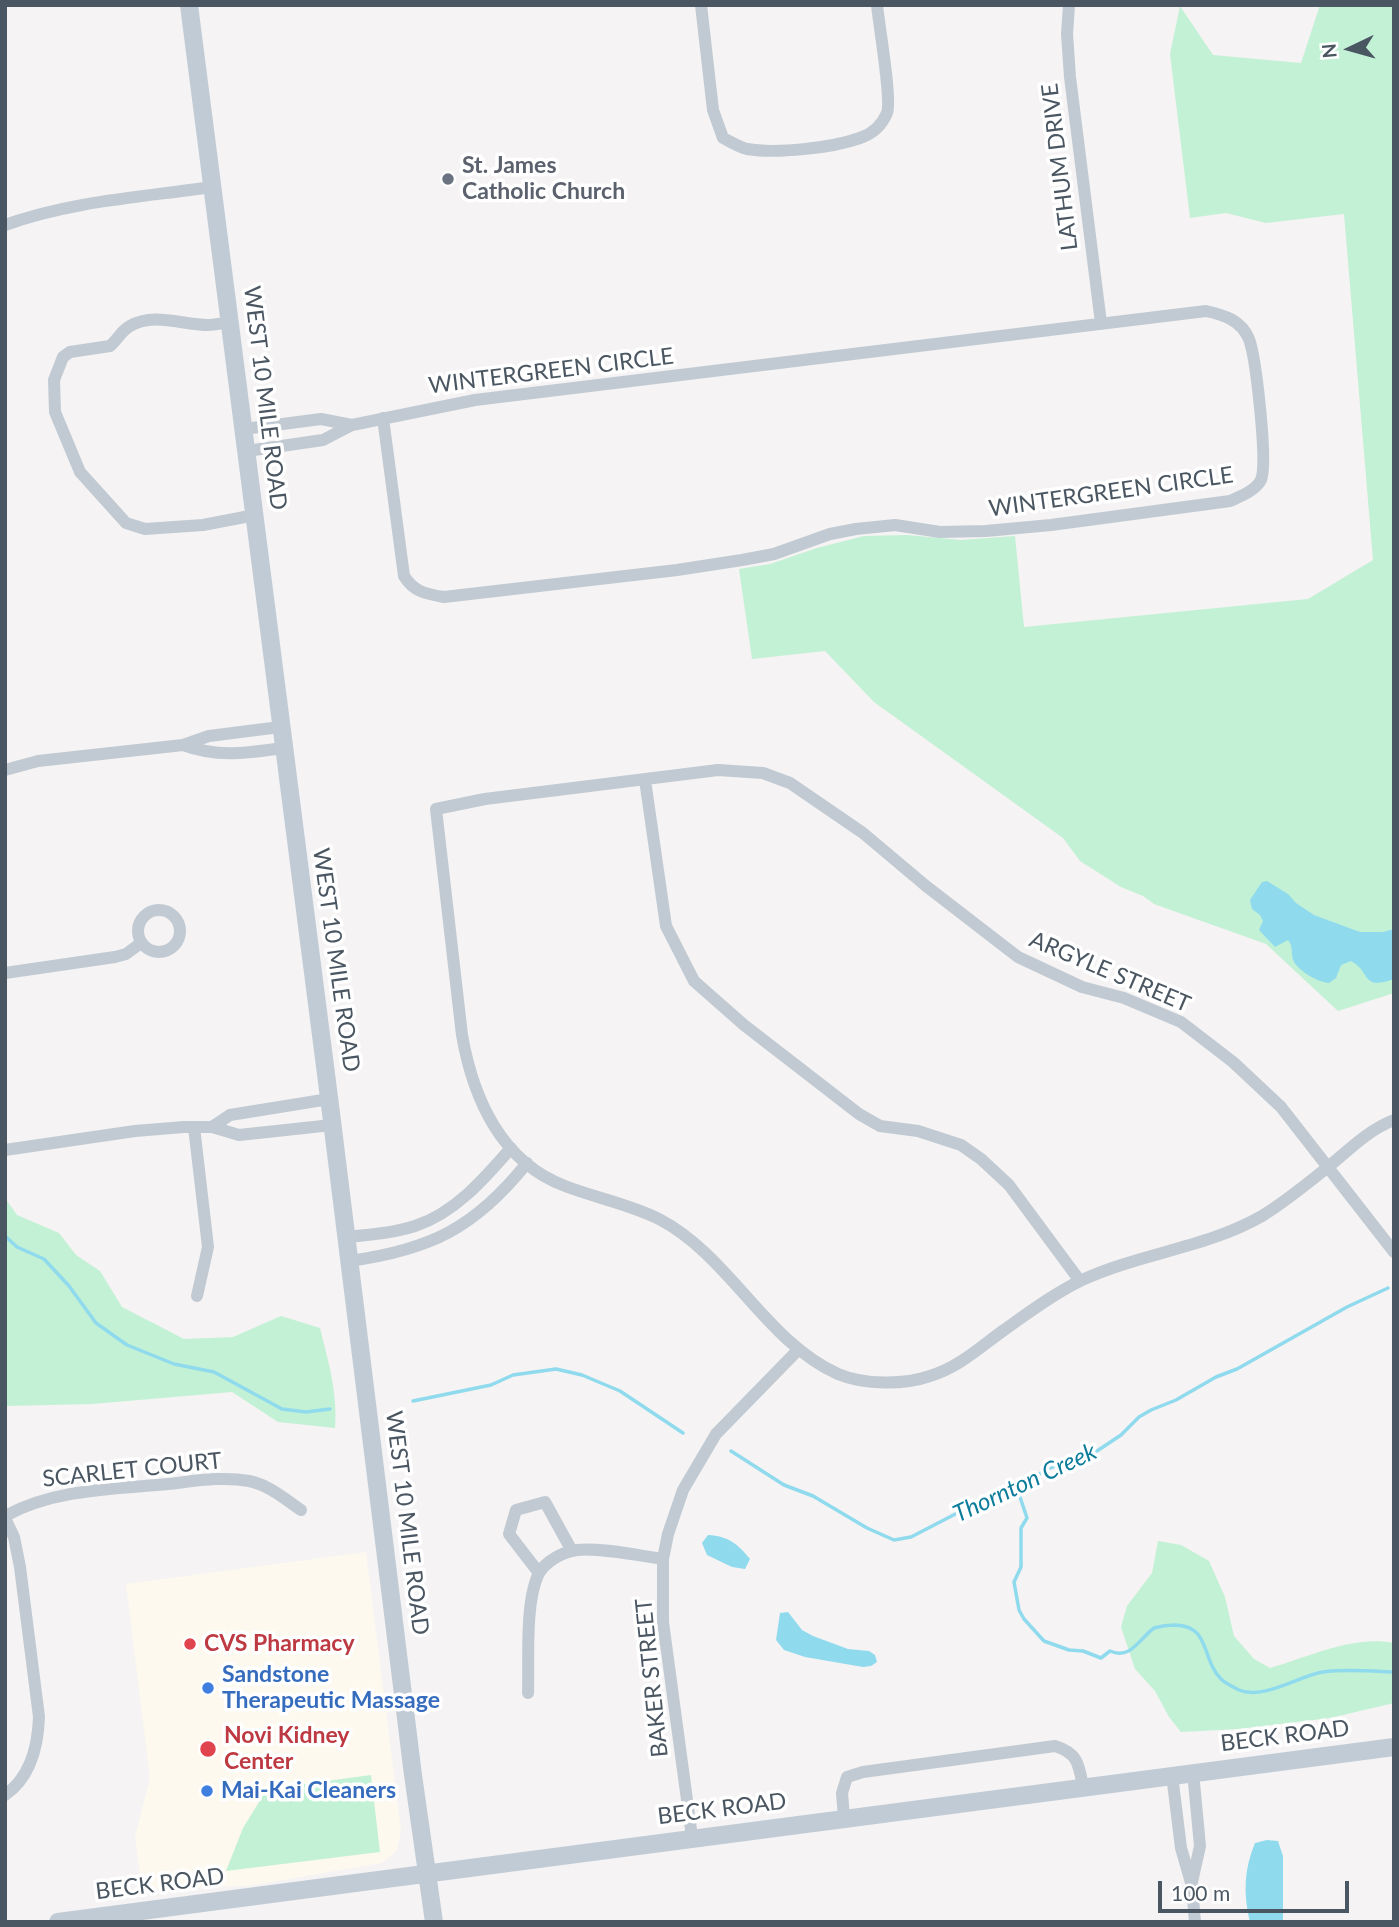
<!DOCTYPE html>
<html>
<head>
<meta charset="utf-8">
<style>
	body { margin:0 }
	#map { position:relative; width:1399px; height:1927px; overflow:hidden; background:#f5f3f3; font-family:Lato,sans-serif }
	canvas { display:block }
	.frame { position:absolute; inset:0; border:7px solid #4a5661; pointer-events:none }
	.north { position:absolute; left:1315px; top:14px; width:70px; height:70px; -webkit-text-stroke:5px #fff; paint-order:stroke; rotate:265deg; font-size:19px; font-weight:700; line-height:28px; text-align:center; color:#4a5661 }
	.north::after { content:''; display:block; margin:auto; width:24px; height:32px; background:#4a5661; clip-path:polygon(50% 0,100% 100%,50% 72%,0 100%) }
	.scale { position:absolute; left:1158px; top:1881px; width:191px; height:32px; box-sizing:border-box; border:4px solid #4a5661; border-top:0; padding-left:9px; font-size:21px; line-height:24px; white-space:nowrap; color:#4a5661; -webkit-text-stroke:5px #fff; paint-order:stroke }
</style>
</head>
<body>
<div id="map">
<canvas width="1399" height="1927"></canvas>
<div class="frame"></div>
<div class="north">N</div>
<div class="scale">100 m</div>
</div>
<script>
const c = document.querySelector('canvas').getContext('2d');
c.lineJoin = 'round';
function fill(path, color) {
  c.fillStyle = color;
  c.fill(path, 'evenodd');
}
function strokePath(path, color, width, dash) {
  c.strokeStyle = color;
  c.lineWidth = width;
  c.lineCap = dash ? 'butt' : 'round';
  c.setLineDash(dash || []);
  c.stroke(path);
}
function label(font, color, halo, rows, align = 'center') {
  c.font = font + ' Lato,sans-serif';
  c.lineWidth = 7;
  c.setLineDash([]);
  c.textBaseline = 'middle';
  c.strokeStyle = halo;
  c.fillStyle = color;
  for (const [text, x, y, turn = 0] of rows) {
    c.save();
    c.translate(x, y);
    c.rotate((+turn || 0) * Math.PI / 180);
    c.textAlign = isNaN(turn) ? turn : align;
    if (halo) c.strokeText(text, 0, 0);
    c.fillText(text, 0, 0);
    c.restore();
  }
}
fill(new Path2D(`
	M 366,1552 L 401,1831 L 397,1850 L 382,1863 L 248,1886 L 142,1889 L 135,1837 L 150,1778 L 126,1584 Z`), '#fdf9ef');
fill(new Path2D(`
	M 1320,5 L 1394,5 L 1394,993 L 1338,1011 L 1266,944 L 1154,904 L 1143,896 L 1121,887 L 1080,861 L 1063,838 L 874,702 L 825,651 L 752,659 L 739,569 L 770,564 L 817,548 L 864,536 L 907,535 L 961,540 L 1015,536 L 1024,627 L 1308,599 L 1373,560 L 1344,214 L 1266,223 L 1226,213 L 1190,218 L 1170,54 L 1180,6 L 1213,55 L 1301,63 Z
	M 5,1198 L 17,1215 L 59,1233 L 76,1255 L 100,1271 L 122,1307 L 184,1339 L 233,1337 L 281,1316 L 320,1328 C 328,1361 338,1393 335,1428 L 278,1422 L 232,1392 L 92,1404 L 5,1406 Z
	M 1158,1541 L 1181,1545 L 1209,1561 L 1225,1597 L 1234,1636 L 1254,1659 L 1270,1668 C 1309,1657 1353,1635 1394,1643 L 1394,1703 L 1330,1718 L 1238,1729 L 1181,1732 L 1169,1717 L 1155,1691 L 1135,1669 L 1121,1627 L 1127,1606 L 1152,1573 Z
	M 371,1775 L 380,1852 L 226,1871 L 243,1828 L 267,1789 Z`), '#c3f1d5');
fill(new Path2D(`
	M 1267,881 L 1288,894 L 1296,903 L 1314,915 L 1360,932 L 1383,932 L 1394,929 L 1394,979 C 1360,991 1372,972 1351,961 L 1341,965 L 1336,978 L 1329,983 C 1318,982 1300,972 1294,962 C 1290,954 1294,947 1288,940 L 1275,947 L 1259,930 L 1263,921 L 1260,915 L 1252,909 L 1250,900 L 1262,882 Z
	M 708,1535 C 728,1536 738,1544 750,1559 L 745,1569 L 732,1567 L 707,1555 L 702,1543 Z
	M 788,1612 L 802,1630 L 813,1636 L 848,1649 L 869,1651 L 875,1655 L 877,1662 L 871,1666 L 863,1667 L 805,1657 L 784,1650 L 776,1640 L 780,1613 Z
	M 1267,1840 L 1278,1841 L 1283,1856 L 1283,1922 L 1250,1922 C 1243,1894 1244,1869 1255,1843 Z`), '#90daee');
strokePath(new Path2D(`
	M 5,1236 L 17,1247 L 44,1259 L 69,1286 L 96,1323 L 127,1345 L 174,1364 L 214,1372 L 282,1409 L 306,1412 L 330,1409
	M 413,1401 L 491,1385 L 513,1375 L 556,1369 L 582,1375 L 620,1391 L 683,1433
	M 731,1451 L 784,1485 L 813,1496 L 867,1528 L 894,1540 L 911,1537 L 967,1508 L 1035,1477 L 1047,1469 L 1097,1451 L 1121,1435 L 1139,1417 L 1151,1410 L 1176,1400 L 1216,1377 L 1237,1369 L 1347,1307 L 1388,1288
	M 1021,1483 L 1019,1494 L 1027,1518 L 1021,1528 L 1021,1567 L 1014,1582 L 1019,1610 L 1024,1619 L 1044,1641 L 1069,1650 L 1083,1651 L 1101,1658 L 1110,1651 C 1131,1660 1139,1639 1154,1628 C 1161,1626 1168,1625 1175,1625 C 1211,1626 1201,1659 1221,1679 C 1225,1683 1233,1687 1239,1690 C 1264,1700 1298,1676 1323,1672 C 1346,1669 1370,1671 1394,1672`), '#90daee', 3.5);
strokePath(new Path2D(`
	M 701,5 L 713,110 L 723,138 C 731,142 739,147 747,149 C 776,154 832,148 860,138 C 872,134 882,125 887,113 C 892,99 879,26 877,5
	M 1069,5 L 1067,34 L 1070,77 L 1101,323
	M 5,225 C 71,201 143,197 212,187
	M 230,322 C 223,323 215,325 208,325 C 182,325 154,312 130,326 C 121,331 118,339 110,346 L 70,352 L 63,357 L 54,380 L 55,412 L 80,472 L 126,523 L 145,529 L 203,525 L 255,515
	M 244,429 L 321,419 L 352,425
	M 247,451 L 323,440 L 352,425 L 475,400 L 1206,311 C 1224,315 1241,320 1249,339 C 1256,358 1268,463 1261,480 C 1255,491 1241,496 1230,501 L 1051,525 L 986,531 L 940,532 L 895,525 L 856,529 L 830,534 L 774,554 L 742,560 L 677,570 L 444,597 C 426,594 414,592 404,576 L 383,418
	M 183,745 C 219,758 246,753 283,748
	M 5,770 L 38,761 L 183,745 L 209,736 L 280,727
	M 645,780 L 666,926 L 694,981 L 744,1025 L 859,1114 L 880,1126 L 918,1131 L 961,1145 L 981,1159 L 1009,1185 L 1080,1281
	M138 931a21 21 0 1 1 42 0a21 21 0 1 1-42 0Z
	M 5,973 L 115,957 L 126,954 L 141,943
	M 1394,1120 C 1368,1130 1349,1150 1328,1167 C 1307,1184 1285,1202 1262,1216 C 1206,1248 1141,1253 1082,1280 C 1055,1293 1028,1313 1004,1330 C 979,1348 959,1367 930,1376 C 904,1385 864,1385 838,1374 C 765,1341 730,1256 659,1219 C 629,1204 596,1198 565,1186 C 501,1162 473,1098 462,1035 L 436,809 L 485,799 L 718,770 L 763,773 L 790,783 L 863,833 L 926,886 L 1018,957 L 1082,987 L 1124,998 L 1181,1022 L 1233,1062 L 1281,1107 L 1394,1252
	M 194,1127 L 208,1247 L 197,1296
	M 212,1127 L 230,1115 L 329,1099
	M 5,1150 L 135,1131 L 184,1127 L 212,1127 L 239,1135 L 332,1125
	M 346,1237 C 369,1235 393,1233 415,1226 C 455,1213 485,1178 511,1148
	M 349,1261 C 430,1250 475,1228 527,1163
	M 5,1516 C 54,1489 113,1489 168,1484 C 195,1481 223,1476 249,1481 C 269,1485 285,1499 301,1510
	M 5,1518 L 14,1537 L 20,1567 L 39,1717 C 38,1747 31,1777 5,1795
	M 539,1573 L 509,1534 L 516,1510 L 545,1502 L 572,1551
	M 528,1693 C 529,1660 525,1604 538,1575 C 545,1561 563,1552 577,1550 C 598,1547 641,1556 663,1559
	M 1172,1775 L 1181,1848 L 1192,1886 L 1195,1922
	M 844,1818 L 842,1793 L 847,1777 L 863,1772 L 1055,1746 C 1078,1753 1079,1765 1083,1787
	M 692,1837 L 663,1622 L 663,1559 L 668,1534 L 683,1490 L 716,1434 L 799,1349
	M 1192,1882 L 1200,1846 L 1193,1772`), '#c1cad2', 12);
strokePath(new Path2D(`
	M 189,5 L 331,1113 L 413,1775 L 434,1922
	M 58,1922 L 1394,1747`), '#c1cbd6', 18);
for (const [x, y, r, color] of [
	[448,179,7,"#6b7280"],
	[190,1644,7,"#e0444e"],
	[208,1688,7,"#3f7fe0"],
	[208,1749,9,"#e0444e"],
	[207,1791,7,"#3f7fe0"]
]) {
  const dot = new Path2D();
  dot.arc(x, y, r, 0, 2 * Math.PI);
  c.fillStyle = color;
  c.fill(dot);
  strokePath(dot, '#fff', 2.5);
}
label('bold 23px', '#5b616d', '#fff', [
	["St. James",462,166],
	["Catholic Church",462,192]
], 'left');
label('23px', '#4a5661', '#fff', [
	["LATHUM DRIVE",1060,167,-97],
	["WINTERGREEN CIRCLE",551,371,-7],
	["WEST 10 MILE ROAD",265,398,83],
	["WINTERGREEN CIRCLE",1111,492,-8],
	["WEST 10 MILE ROAD",336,960,82],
	["ARGYLE STREET",1110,972,23],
	["SCARLET COURT",132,1470,-6],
	["WEST 10 MILE ROAD",407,1523,83],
	["BAKER STREET",652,1678,-96],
	["BECK ROAD",1285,1736,-7],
	["BECK ROAD",722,1809,-7],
	["BECK ROAD",160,1884,-7]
]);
label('bold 23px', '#be3a42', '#fff', [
	["CVS Pharmacy",204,1644],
	["Novi Kidney",224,1736],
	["Center",224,1762]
], 'left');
label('bold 23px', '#366cbe', '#fff', [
	["Sandstone",222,1675],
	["Therapeutic Massage",222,1701],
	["Mai-Kai Cleaners",221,1791]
], 'left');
label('italic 24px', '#0c7c9b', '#fff', [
	["Thornton Creek",1025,1483,-25]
]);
</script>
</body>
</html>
